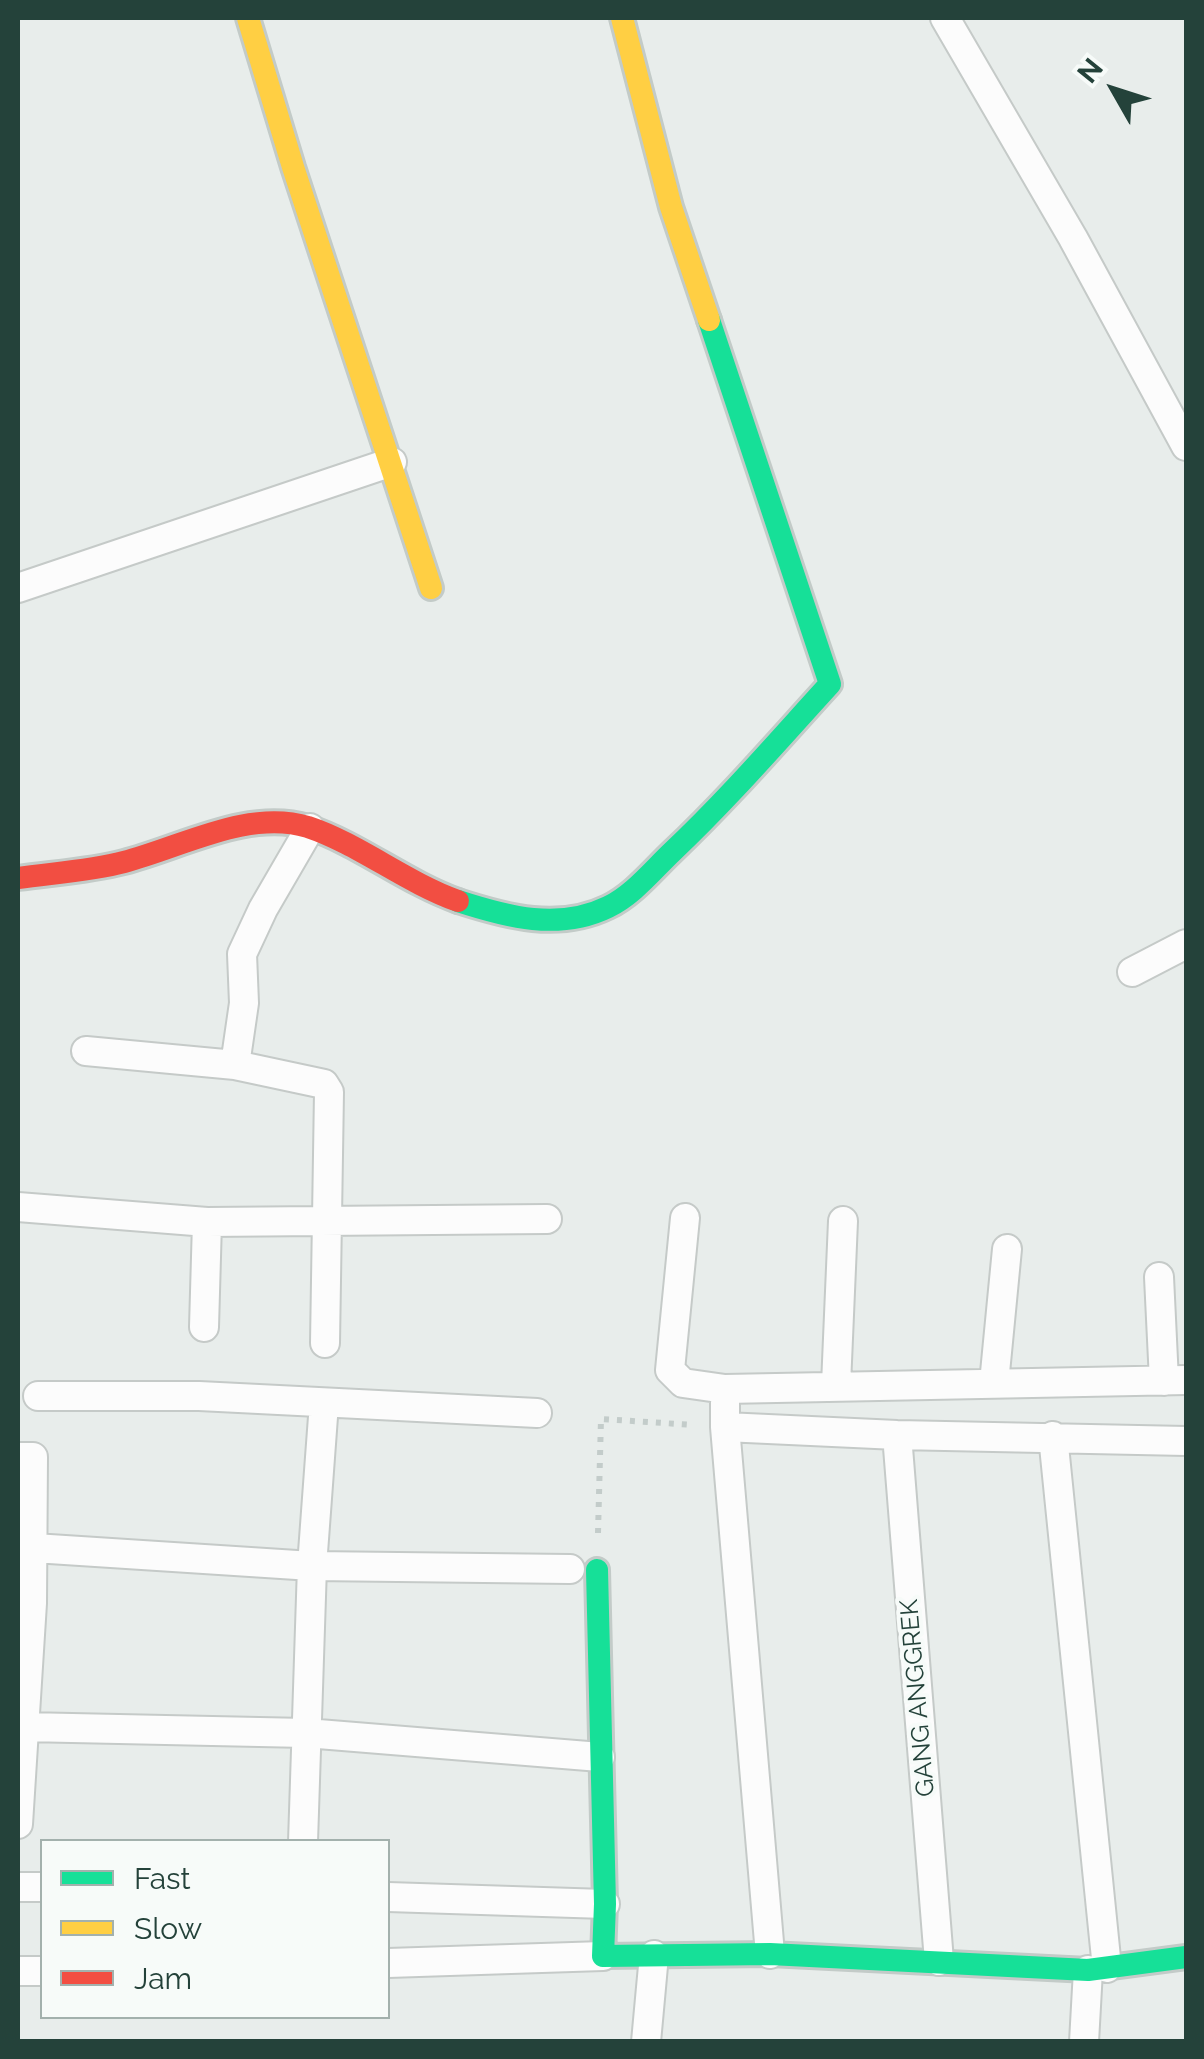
<!DOCTYPE html>
<html>
<head>
<meta charset="utf-8">
<style>
	body { margin:0 }
	#map { position:relative; width:1204px; height:2059px; overflow:hidden; background:#e8edeb; font-family:Raleway,sans-serif }
	canvas { display:block }
	.frame { position:absolute; inset:0; border:20px solid #24423a; pointer-events:none }
	.legend { position:absolute; left:40px; top:1839px; width:350px; height:180px; box-sizing:border-box; background:#f7fbf9; border:2px solid #a3b1ad; margin:0; padding:12px 18px; list-style:none; font-size:30px; color:#24423a }
	.legend li { display:flex; align-items:center; gap:20px; height:50px }
	.legend b { width:50px; border:2px solid #a3b1ad }
	.north { position:absolute; left:1064px; top:40px; width:100px; height:100px; -webkit-text-stroke:8px #f7fbf9; paint-order:stroke; rotate:309deg; font-size:28px; font-weight:700; line-height:40px; text-align:center; color:#24423a }
	.north::after { content:''; display:block; margin:auto; width:35px; height:45px; background:#24423a; clip-path:polygon(50% 0,100% 100%,50% 72%,0 100%) }
</style>
</head>
<body>
<div id="map">
<canvas width="1204" height="2059"></canvas>
<div class="frame"></div>
<ul class="legend">
<li><b style="height:12px;background:#16e098"></b>Fast</li>
<li><b style="height:12px;background:#ffcf43"></b>Slow</li>
<li><b style="height:12px;background:#f24e42"></b>Jam</li>
</ul>
<div class="north">N</div>
</div>
<script>
const c = document.querySelector('canvas').getContext('2d');
c.lineJoin = 'round';
function strokePath(path, color, width, dash) {
  c.strokeStyle = color;
  c.lineWidth = width;
  c.lineCap = dash ? 'butt' : 'round';
  c.setLineDash(dash || []);
  c.stroke(path);
}
function label(font, color, halo, rows, align = 'center') {
  c.font = font + ' Raleway,sans-serif';
  c.lineWidth = 8;
  c.setLineDash([]);
  c.textBaseline = 'middle';
  c.strokeStyle = halo;
  c.fillStyle = color;
  for (const [text, x, y, turn = 0] of rows) {
    c.save();
    c.translate(x, y);
    c.rotate((+turn || 0) * Math.PI / 180);
    c.textAlign = isNaN(turn) ? turn : align;
    if (halo) c.strokeText(text, 0, 0);
    c.fillText(text, 0, 0);
    c.restore();
  }
}
const street = new Path2D(`
	M 945,18 L 1073,238 L 1186,446
	M 18,588 L 392,462
	M 1132,972 L 1186,944
	M 86,1051 L 235,1065 L 324,1084 L 329,1092 L 325,1343
	M 235,1065 L 244,1003 L 242,954 L 263,909 L 310,828
	M 18,1207 L 207,1222 L 547,1219
	M 685,1218 L 670,1370 L 683,1383 L 725,1389 L 725,1427 L 770,1954
	M 1159,1277 L 1164,1381
	M 204,1327 L 207,1222
	M 994,1383 L 1007,1249
	M 836,1385 L 843,1221
	M 725,1389 L 1186,1380
	M 38,1396 L 199,1396 L 537,1413
	M 725,1427 L 897,1435 L 1186,1441
	M 897,1435 L 939,1961
	M 1053,1436 L 1107,1968
	M 18,1457 L 33,1457 L 32,1603 L 18,1824
	M 34,1548 L 312,1566 L 570,1569
	M 25,1727 L 306,1733 L 600,1757
	M 303,1842 L 312,1566 L 324,1403
	M 18,1887 L 42,1887
	M 388,1897 L 605,1904
	M 388,1963 L 603,1956
	M 18,1971 L 42,1971
	M 646,2042 L 654,1955
	M 1084,2042 L 1088,1970`);
const fast = new Path2D(`
	M 458,901 C 507,917 559,931 608,907 C 633,895 652,871 672,852 C 728,799 778,741 830,684 L 709,320
	M 597,1570 L 605,1904 L 603,1956 L 770,1954 L 1088,1970 L 1186,1957`);
const slow = new Path2D(`
	M 248,18 L 293,167 L 431,588
	M 622,18 L 671,207 L 709,320`);
const jam = new Path2D(`
	M 18,878 C 53,873 90,871 124,862 C 182,847 248,809 308,827 C 359,844 405,882 458,901`);
strokePath(street, '#c5cac8', 32);
strokePath(fast, '#c3cbc8', 28);
strokePath(slow, '#c3cbc8', 28);
strokePath(jam, '#c3cbc8', 28);
strokePath(new Path2D(`
	M 598,1533 L 601,1419 L 694,1425`), '#c3ccca', 6, [5, 8]);
strokePath(street, '#fcfcfc', 28);
strokePath(fast, '#16e098', 22);
strokePath(slow, '#ffcf43', 22);
strokePath(jam, '#f24e42', 22);
label('25px', '#24423a', '#f7fbf9', [
	["GANG ANGGREK",918,1698,-95]
]);
</script>
</body>
</html>
